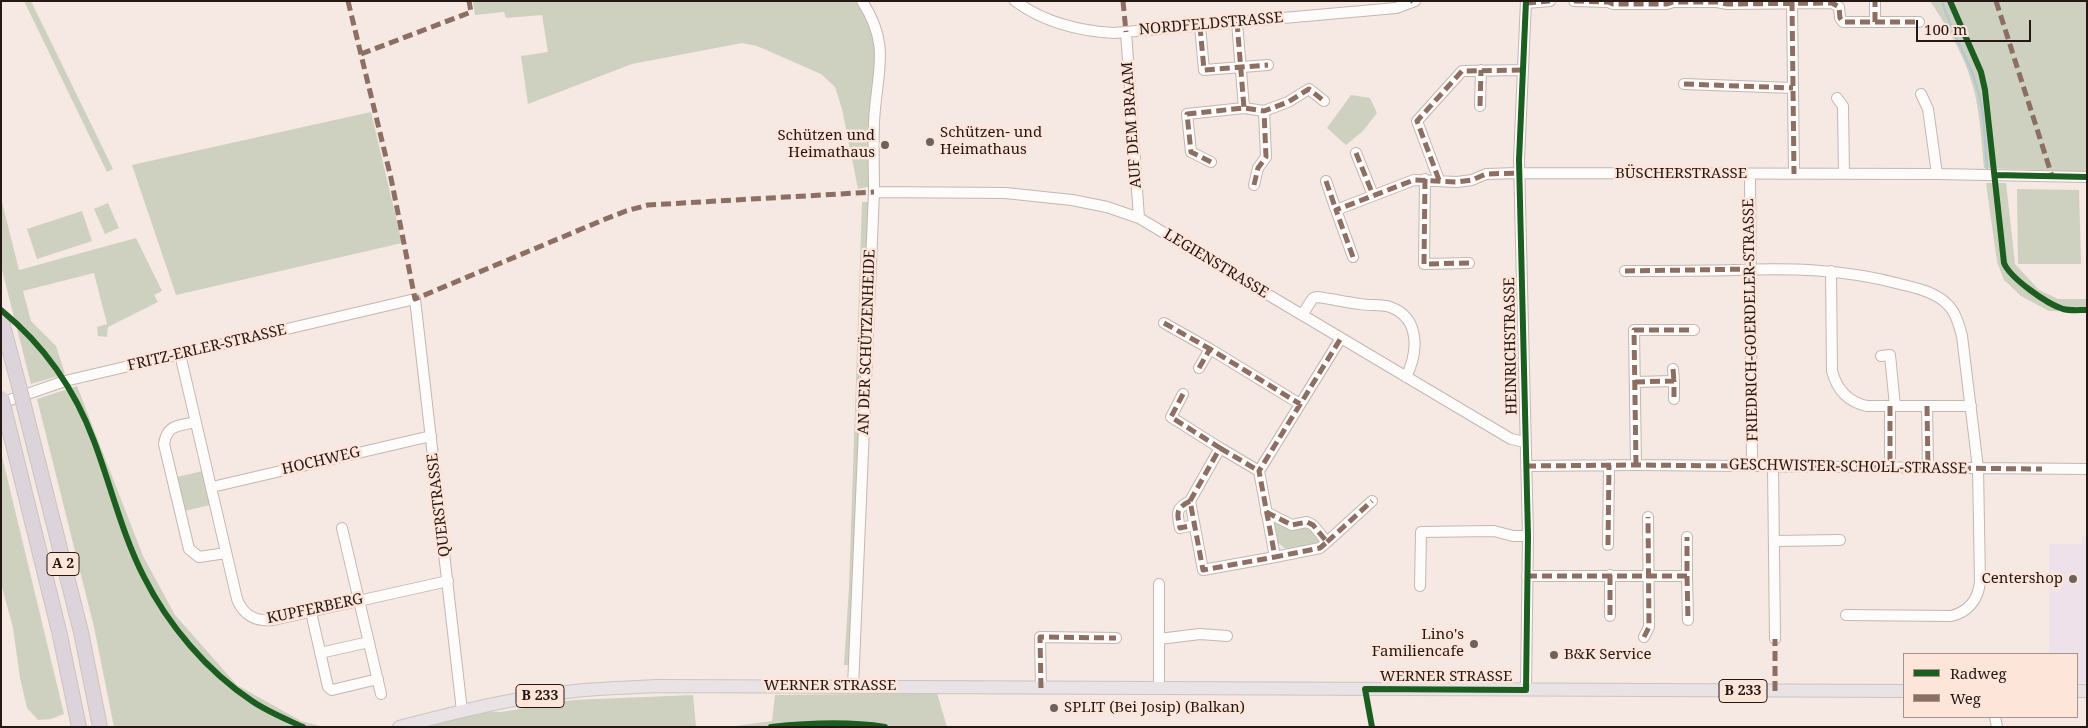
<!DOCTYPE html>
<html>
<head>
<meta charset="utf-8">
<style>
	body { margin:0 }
	#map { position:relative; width:2088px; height:728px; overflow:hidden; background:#f6e8e2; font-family:"Noto Serif",serif }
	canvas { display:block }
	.frame { position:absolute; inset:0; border:2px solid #231813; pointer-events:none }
	.legend { position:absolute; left:1903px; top:653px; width:175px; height:65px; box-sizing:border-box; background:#fee5da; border:1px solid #a6938a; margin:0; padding:6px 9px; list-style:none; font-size:15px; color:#231813 }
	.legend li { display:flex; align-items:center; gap:10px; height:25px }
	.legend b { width:25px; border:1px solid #a6938a }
	.scale { position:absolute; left:1916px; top:20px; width:115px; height:22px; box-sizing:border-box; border:2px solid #231813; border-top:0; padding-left:6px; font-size:15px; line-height:18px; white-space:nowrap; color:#231813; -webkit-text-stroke:4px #fee5da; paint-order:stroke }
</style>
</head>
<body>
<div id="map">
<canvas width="2088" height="728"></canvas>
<div class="frame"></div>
<ul class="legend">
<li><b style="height:6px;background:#1b5e20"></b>Radweg</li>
<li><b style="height:6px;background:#8d6e63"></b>Weg</li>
</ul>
<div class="scale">100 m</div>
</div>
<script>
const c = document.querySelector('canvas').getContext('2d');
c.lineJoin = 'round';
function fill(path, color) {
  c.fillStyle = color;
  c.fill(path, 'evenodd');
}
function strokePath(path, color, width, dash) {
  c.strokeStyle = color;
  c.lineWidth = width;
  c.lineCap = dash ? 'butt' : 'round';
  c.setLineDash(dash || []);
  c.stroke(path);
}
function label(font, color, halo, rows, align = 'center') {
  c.font = font + ' "Noto Serif",serif';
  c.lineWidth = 5;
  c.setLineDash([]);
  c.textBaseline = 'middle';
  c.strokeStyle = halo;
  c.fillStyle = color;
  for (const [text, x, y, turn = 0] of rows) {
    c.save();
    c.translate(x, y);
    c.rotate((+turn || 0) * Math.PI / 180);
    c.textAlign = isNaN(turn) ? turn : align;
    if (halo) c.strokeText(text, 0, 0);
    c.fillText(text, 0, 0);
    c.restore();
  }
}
fill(new Path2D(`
	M 2082,536 L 2087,536 L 2087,682 L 2077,683 L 2077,654 L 2049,654 L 2049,544 L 2082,544 Z`), '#efe1e9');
fill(new Path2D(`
	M 24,1 L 31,1 L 113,169 L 107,172 Z
	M 473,1 L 857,1 L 869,18 L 878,54 L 872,186 L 858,189 L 842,109 L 835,87 L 821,74 L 757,46 L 742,43 L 632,64 L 528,104 L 521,56 L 548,52 L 542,15 L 506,18 L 504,12 L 475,15 Z
	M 1930,1 L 2087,1 L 2087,172 L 1984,168 C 1981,138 1980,108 1971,80 C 1964,55 1945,23 1930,1 Z
	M 1351,95 L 1370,98 L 1377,113 L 1363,131 L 1346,145 L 1327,128 Z
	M 371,112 L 402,243 L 176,295 L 132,165 Z
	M 1986,183 L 2006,183 L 2015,264 L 2039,290 L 2058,299 L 2087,299 L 2087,312 L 2049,311 L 2021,296 L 2004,280 L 1997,262 Z
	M 2017,189 L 2079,190 L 2081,264 L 2018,264 Z
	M 1,198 L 19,270 L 136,238 L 162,291 L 154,295 L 158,302 L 108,327 L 107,337 L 98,336 L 97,327 L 107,324 L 94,273 L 23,291 L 31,321 L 56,346 L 65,374 L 31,384 L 1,266 Z
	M 862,202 L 869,202 L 850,665 L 844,665 L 849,587 Z
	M 108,203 L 119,228 L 105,234 L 94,209 Z
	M 82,211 L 92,241 L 37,259 L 27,229 Z
	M 77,386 L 143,556 L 175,615 L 237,685 L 301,721 L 324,727 L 114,727 L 94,627 L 37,399 Z
	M 1,452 L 64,714 L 51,719 L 38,720 L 27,708 L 20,678 L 13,628 L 1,583 Z
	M 203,471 L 210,505 L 185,511 L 177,477 Z
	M 1273,518 L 1307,525 L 1322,539 L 1313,547 L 1289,551 L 1274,540 Z
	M 937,693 L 947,727 L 728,727 L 772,721 L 775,695 Z
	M 693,695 L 696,727 L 405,727 L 467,711 L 501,712 L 573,700 Z`), '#ced1bf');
strokePath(new Path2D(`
	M 1942,1 C 1952,35 1973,65 1980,99 C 1985,121 1985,146 1987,169`), '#b3c8d0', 2.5);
const minor = new Path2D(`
	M 1015,1 C 1045,23 1078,31 1114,33 L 1396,8 L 1415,1
	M 1574,1 L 1608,2 L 1613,4 L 1667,4 L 1673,2 L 1717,2 L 1727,4 L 1832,3 L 1839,7 L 1840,18 L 1843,22 L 1919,22
	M 1792,1 L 1794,174
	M 1526,3 L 1550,1
	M 1237,22 L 1244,108
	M 1875,22 L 1875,1
	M 1200,26 L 1204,70 L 1268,65
	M 1126,32 L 1139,218
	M 1684,84 L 1793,88
	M 1921,94 L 1928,109 L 1937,174
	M 1837,98 L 1843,106 L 1844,174
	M 1480,106 L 1481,70
	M 1356,153 L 1373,195
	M 1211,162 L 1191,152 L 1187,114 L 1244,108 L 1264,111 L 1288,102 L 1309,89 L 1324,101
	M 1750,175 L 1752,466
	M 1425,179 L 1424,264 L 1469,263
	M 1439,180 L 1417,121 L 1462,71 L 1523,70
	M 1326,181 L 1336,210
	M 1254,185 L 1258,168 L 1266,157 L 1264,111
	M 874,192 L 1005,193 L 1072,200 L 1107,207 L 1139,218 L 1511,439 L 1525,442
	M 1353,257 L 1336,210 L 1414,180 L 1457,182 L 1472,180 L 1486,174 L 1519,173 L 1937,174 L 2087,177
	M 1625,271 C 1661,271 1698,271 1735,270 C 1792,268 1844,269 1900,284 C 1916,288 1936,292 1948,305 C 1956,313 1959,325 1962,336 L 1978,468 L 1980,582 C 1978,600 1968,612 1951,616 L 1846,615
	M 1831,271 L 1832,371 C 1837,390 1848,402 1867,406 L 1971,406
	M 1302,315 L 1313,298 L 1317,297 C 1332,299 1345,302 1360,304 C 1369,306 1381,304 1390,307 C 1421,318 1418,353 1406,377
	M 1164,323 L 1210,349
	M 180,354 L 237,599 C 243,615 256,622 273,620 L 448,581
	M 1881,356 L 1890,355 L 1895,406
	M 1199,368 L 1210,349 L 1300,404
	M 1673,369 L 1674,381
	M 1635,382 L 1674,381 L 1674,399
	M 1183,394 L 1171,417 L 1220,448 L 1190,501 L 1203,570 L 1275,557
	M 1,403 L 65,381 L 415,299 L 462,711
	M 1890,406 L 1890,467
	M 1927,406 L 1928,467
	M 196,422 C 179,426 167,424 164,444 L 189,549 L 199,557 L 226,553
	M 1220,448 L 1259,471
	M 1636,465 L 1634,330 L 1694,330
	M 1526,466 L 1636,465 L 2087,469
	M 1773,466 L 1775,639
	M 212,487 L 431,436
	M 1190,501 C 1175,509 1177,513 1180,528 L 1194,525
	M 1266,512 L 1292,525 L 1307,522 L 1313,525 L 1327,542 L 1320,548 L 1275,557 L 1259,471 L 1341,338
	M 342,528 L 381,694
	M 1774,541 L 1840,540
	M 1327,542 L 1372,501
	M 1608,545 L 1609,465
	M 1610,575 L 1610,616
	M 1527,576 L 1687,576 L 1687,537
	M 1687,576 L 1688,620
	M 1159,584 L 1159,688
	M 1420,586 L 1421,532 L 1494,531 L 1513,536 L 1528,536
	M 311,612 L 328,687 L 332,690 L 378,679
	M 1644,637 L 1649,627 L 1648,517
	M 1159,639 L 1200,634 L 1227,636
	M 320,653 L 369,642
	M 853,687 L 874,192 C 874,169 873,146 874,123 C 876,73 892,47 862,1
	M 1041,688 L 1040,637 L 1116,638
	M 1526,690 L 1528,536 L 1519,160 L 1526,1
	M 1995,717 L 1997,727`);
const major = new Path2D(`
	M 2077,691 L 2087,691
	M 399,727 C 457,712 515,697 575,691 C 602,688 629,688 655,686 L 1904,691`);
const highway = new Path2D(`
	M 1,318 L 20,390
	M 23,402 L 81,632 L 100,727
	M 4,408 L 59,631 L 79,727`);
strokePath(minor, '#c3b7b2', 12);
strokePath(major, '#cbc4c1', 14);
strokePath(highway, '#cbc4c1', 16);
strokePath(minor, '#fefcfb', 10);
strokePath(major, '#eae3e6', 12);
strokePath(highway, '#ddd3da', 14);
const highwayBridge = new Path2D(`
	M 20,390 L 23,402
	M 1,398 L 4,408`);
strokePath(highwayBridge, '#cbc4c1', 16, []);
strokePath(highwayBridge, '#ddd3da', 14);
strokePath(new Path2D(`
	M 348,1 L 391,178 L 415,299 L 603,220 L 626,211 L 648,205 L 874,192
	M 1123,1 L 1126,32
	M 1412,1 L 1413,2
	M 1574,1 L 1608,2 L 1613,4 L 1667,4 L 1673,2 L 1717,2 L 1727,4 L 1832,3 L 1839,7 L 1840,18 L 1843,22 L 1919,22
	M 1792,1 L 1794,174
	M 1996,1 L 2052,176
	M 1526,3 L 1550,1
	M 1237,22 L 1244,108
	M 1875,22 L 1875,1
	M 1200,26 L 1204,70 L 1268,65
	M 361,54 L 471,12 L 469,1
	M 1684,84 L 1793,88
	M 1480,106 L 1481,70
	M 1356,153 L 1373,195
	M 1211,162 L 1191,152 L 1187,114 L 1244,108 L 1264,111 L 1288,102 L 1309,89 L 1324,101
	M 1425,179 L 1424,264 L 1469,263
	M 1439,180 L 1417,121 L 1462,71 L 1523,70
	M 1326,181 L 1336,210
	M 1254,185 L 1258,168 L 1266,157 L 1264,111
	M 1353,257 L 1336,210 L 1414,180 L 1457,182 L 1472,180 L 1486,174 L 1519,173
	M 1625,271 L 1751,269
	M 1164,323 L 1210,349
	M 1199,368 L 1210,349 L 1300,404
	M 1673,369 L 1674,381
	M 1635,382 L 1674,381 L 1674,399
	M 1183,394 L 1171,417 L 1220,448 L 1190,501 L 1203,570 L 1275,557
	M 1890,406 L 1890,467
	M 1927,406 L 1928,467
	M 1220,448 L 1259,471
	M 1636,465 L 1634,330 L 1694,330
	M 1526,466 L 1636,465 L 2042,469
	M 1190,501 C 1175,509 1177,513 1180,528 L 1194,525
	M 1266,512 L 1292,525 L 1307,522 L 1313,525 L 1327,542 L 1320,548 L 1275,557 L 1259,471 L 1341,338
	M 1327,542 L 1372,501
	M 1608,545 L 1609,465
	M 1610,575 L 1610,616
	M 1527,576 L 1687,576 L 1687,537
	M 1687,576 L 1688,620
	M 1644,637 L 1649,627 L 1648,517
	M 1041,688 L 1040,637 L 1116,638
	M 1775,691 L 1775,639`), '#8d6e63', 5, [10, 5]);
strokePath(new Path2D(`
	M 1950,1 L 1981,72 L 1985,90 L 2004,263 C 2010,278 2047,304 2063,309 C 2070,311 2079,310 2087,310
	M 1995,175 L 2087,177
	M 1,310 C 44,345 75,390 94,441 C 111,486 122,534 144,577 C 168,625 207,671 252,701 C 268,712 286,719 303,727
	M 771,727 C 808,723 848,721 885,727
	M 1372,727 L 1365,689 L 1526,690 L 1528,536 L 1519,160 L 1526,1`), '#1b5e20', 6);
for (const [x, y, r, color] of [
	[930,142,5,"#6d615b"],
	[885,145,5,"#6d615b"],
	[2073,579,5,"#6d615b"],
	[1474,644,5,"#6d615b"],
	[1554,655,5,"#6d615b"],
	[1054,708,5,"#6d615b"]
]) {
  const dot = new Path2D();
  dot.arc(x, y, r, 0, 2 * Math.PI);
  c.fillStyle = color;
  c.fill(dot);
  strokePath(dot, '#fee5da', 2);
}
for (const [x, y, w] of [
	[63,564,32],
	[1743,691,48],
	[540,696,48]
]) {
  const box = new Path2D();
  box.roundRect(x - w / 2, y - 11.5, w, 23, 4);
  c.fillStyle = '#fee5da';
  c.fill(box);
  strokePath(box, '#231813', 1);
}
label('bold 14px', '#231813', null, [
	["A 2",63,564],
	["B 233",1743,691],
	["B 233",540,696]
]);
label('15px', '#231813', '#fee5da', [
	["NORDFELDSTRASSE",1211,24,-5],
	["AUF DEM BRAAM",1132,125,-94],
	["BÜSCHERSTRASSE",1681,174],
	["LEGIENSTRASSE",1216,264,31],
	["FRIEDRICH-GOERDELER-STRASSE",1751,320,-91],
	["AN DER SCHÜTZENHEIDE",867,342,-88],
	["HEINRICHSTRASSE",1511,346,-91],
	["FRITZ-ERLER-STRASSE",207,348,-13],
	["HOCHWEG",321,461,-13],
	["GESCHWISTER-SCHOLL-STRASSE",1848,467,1],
	["QUERSTRASSE",439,505,-97],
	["KUPFERBERG",315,609,-12],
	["WERNER STRASSE",1446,677],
	["WERNER STRASSE",830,686]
]);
label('15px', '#231813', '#fee5da', [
	["Schützen- und",940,133],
	["Heimathaus",940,150],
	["Schützen und",875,136,"right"],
	["Heimathaus",875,153,"right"],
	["Centershop",2063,579,"right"],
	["Lino's",1464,635,"right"],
	["Familiencafe",1464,652,"right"],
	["B&K Service",1564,655],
	["SPLIT (Bei Josip) (Balkan)",1064,708]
], 'left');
</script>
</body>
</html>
